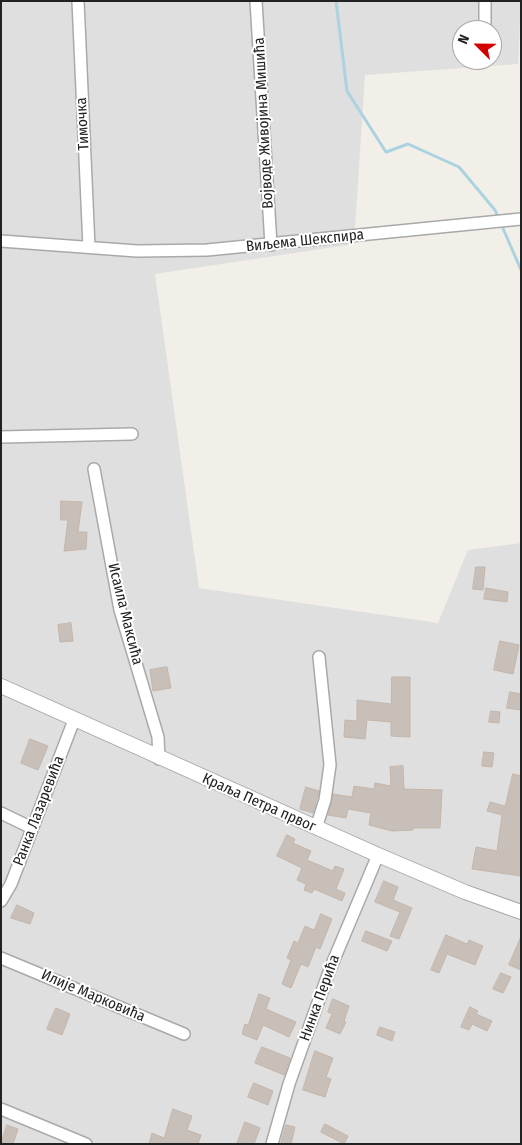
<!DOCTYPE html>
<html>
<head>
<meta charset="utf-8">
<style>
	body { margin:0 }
	#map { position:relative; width:522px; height:1145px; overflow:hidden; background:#f2efe9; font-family:"Fira Sans Condensed",sans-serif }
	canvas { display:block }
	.frame { position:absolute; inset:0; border:2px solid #222; pointer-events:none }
	.north { position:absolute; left:452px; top:20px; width:50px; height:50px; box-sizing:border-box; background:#fff; border:1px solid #a7a7a7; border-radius:50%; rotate:293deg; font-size:14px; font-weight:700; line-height:20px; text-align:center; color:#222 }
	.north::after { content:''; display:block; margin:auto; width:18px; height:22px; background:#d40000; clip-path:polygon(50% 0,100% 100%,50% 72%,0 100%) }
</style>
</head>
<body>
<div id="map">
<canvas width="522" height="1145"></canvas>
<div class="frame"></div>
<div class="north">N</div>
</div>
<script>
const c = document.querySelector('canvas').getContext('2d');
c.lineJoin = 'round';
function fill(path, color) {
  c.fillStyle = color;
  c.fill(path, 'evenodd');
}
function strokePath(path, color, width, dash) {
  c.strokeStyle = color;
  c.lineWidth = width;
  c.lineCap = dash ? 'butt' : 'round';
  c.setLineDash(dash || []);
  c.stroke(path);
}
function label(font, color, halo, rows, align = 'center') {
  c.font = font + ' "Fira Sans Condensed",sans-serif';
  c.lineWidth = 4;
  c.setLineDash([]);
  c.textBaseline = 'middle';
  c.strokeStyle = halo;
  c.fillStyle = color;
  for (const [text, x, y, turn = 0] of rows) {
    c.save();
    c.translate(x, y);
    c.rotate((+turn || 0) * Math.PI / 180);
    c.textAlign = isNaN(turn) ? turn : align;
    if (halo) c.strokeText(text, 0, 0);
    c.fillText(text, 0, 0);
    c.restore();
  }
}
fill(new Path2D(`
	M 1,1 L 521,1 L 518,64 L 365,75 L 354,244 L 155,274 L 199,588 L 438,623 L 468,550 L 521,543 L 521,1144 L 1,1144 ZM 462,30 L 492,30 L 492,60 L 462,60 Z`), '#e0dfdf');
strokePath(new Path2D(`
	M 336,1 L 347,91 L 386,152 L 408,144 L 459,167 L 495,210 L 521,270`), '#aad3df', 3);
const building = new Path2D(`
	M 61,501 L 82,502 L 78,532 L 87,532 L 86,549 L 64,551 L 68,520 L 61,520 Z
	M 476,567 L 485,567 L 483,590 L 473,589 Z
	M 486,588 L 508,592 L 507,602 L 484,599 Z
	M 71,623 L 73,641 L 60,642 L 58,625 Z
	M 500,641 L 519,645 L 513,674 L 494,670 Z
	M 167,667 L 171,688 L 153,691 L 150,670 Z
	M 392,677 L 410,677 L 410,737 L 391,736 L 391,722 L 367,720 L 365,739 L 344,737 L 345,720 L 357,721 L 357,700 L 391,704 Z
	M 510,692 L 521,694 L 521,710 L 507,708 Z
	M 491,711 L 500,712 L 499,723 L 489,722 Z
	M 30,739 L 48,746 L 38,770 L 21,763 Z
	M 484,752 L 494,753 L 492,767 L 482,766 Z
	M 403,766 L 404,789 L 442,790 L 440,828 L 413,828 L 413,830 L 392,831 L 369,825 L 371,813 L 348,809 L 346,818 L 328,815 L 333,794 L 352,797 L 354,786 L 374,789 L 375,783 L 391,786 L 390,767 Z
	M 513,774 L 521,776 L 521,876 L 472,869 L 476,847 L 497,851 L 502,815 L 487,811 L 490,802 L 505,806 Z
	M 306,787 L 319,791 L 313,813 L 300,809 Z
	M 287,835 L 295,839 L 293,843 L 311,851 L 307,860 L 333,871 L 335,866 L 344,869 L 336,889 L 345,893 L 342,901 L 314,889 L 312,893 L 304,890 L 306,884 L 297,880 L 302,868 L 277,856 Z
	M 384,881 L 398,887 L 393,900 L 412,908 L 399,939 L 390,936 L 400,912 L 375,902 Z
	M 17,905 L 34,913 L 30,924 L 11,918 Z
	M 321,914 L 332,919 L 320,949 L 316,947 L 308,967 L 301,964 L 291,988 L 282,984 L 291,960 L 287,958 L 294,941 L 298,943 L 305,926 L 314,930 Z
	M 366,931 L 392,941 L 387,951 L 362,941 Z
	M 446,935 L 467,944 L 469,940 L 483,946 L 475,965 L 447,954 L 439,973 L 431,970 Z
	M 521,937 L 521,970 L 509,965 Z
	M 501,973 L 511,977 L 503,993 L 493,989 Z
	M 259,994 L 270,998 L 266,1009 L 296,1022 L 289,1037 L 263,1025 L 257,1040 L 242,1034 L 245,1024 L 248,1025 Z
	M 333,999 L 349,1006 L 344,1021 L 346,1022 L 340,1034 L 326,1028 L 332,1014 L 328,1012 Z
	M 470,1007 L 478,1011 L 476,1014 L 492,1021 L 487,1031 L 472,1024 L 469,1030 L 461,1027 Z
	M 56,1008 L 70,1014 L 62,1035 L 47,1029 Z
	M 380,1027 L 395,1032 L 392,1041 L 377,1035 Z
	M 262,1047 L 290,1058 L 284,1075 L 255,1063 Z
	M 315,1051 L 333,1058 L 326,1077 L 331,1079 L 325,1097 L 303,1090 Z
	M 254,1083 L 273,1091 L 268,1105 L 248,1097 Z
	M 173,1109 L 192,1116 L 187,1130 L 201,1135 L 198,1144 L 149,1144 L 152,1133 L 164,1138 Z
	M 245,1122 L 260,1128 L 254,1144 L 237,1144 Z
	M 325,1124 L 348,1136 L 344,1144 L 321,1132 Z
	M 7,1125 L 18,1129 L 13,1144 L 1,1144 Z
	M 286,1125 L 295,1127 L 291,1144 L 281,1144 Z`);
fill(building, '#c7bfb8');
strokePath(building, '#c4b6ab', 1);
const minor = new Path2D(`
	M 78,1 L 89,247
	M 256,1 L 271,245
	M 485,30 L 485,1
	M 1,241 L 137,251 L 207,250 L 521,219
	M 1,437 L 132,434
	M 94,469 L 120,610 L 158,737 L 159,759
	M 1,813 L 32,828
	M 316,828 L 325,800 L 330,765 L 319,657
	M 1,901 L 11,884 L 74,720
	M 1,958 L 184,1034
	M 1,1109 L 86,1144
	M 272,1144 L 289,1084 L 330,969 L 378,855`);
const tertiary = new Path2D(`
	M 1,686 L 378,855 L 465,892 L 521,912`);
strokePath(minor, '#a9a9a9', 14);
strokePath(tertiary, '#a9a9a9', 16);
strokePath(minor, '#fff', 11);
strokePath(tertiary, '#fff', 14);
label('15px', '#222', '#fff', [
	["Војводе Живојина Мишића",264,123,-93],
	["Тимочка",83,124,-93],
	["Виљема Шекспира",305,241,-6],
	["Исаила Максића",125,614,76],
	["Краља Петра првог",259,803,24],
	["Ранка Лазаревића",39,811,-69],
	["Илије Марковића",93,996,23],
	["Нинка Перића",320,998,-70]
]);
</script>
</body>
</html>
